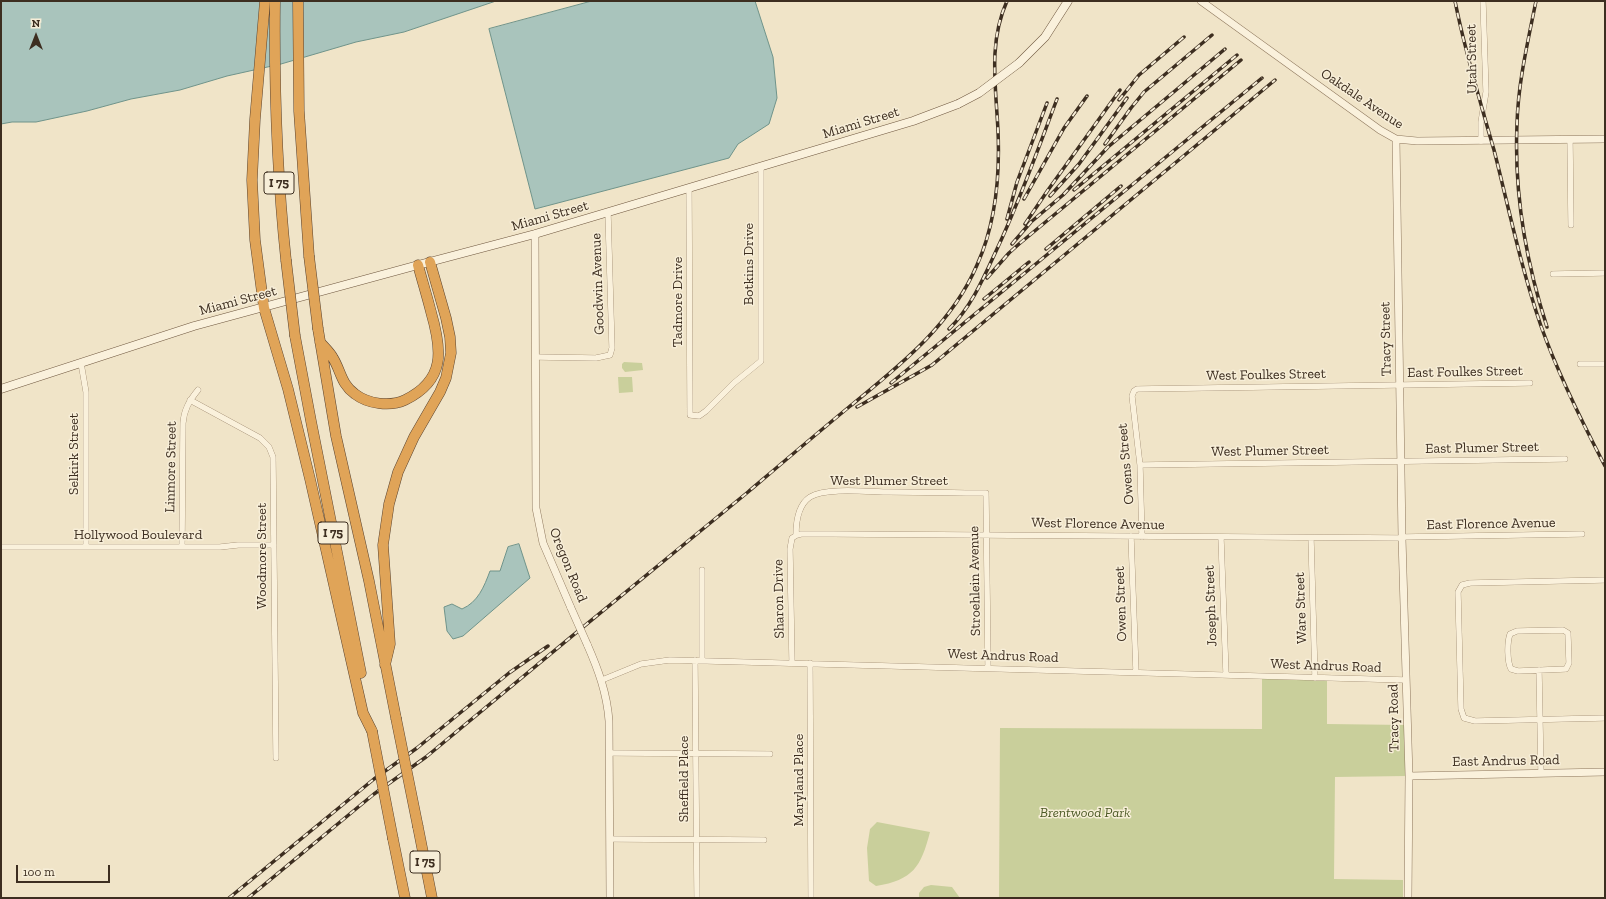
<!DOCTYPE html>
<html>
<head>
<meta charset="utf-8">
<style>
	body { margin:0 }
	#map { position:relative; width:1606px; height:899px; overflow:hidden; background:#f0e4c8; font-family:"Zilla Slab",serif }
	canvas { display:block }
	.frame { position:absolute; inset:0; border:2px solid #3d2e20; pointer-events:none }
	.north { position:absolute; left:16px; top:16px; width:40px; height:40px; -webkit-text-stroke:3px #f7eed8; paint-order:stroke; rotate:0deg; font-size:11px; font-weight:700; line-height:16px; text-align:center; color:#3d2e20 }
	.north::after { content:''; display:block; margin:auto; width:14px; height:18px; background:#3d2e20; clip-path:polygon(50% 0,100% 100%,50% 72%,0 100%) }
	.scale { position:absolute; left:16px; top:865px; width:94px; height:18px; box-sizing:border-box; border:2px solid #3d2e20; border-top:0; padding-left:5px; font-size:12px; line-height:14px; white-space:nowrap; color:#3d2e20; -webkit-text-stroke:3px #f7eed8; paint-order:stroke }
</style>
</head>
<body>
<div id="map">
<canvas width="1606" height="899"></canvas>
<div class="frame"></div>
<div class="north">N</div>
<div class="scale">100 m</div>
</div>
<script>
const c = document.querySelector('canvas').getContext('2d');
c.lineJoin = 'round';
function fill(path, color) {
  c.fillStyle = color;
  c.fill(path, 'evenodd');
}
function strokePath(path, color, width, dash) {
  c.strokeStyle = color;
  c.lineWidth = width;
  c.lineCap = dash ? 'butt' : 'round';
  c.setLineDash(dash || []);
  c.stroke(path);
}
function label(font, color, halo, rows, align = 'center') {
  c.font = font + ' "Zilla Slab",serif';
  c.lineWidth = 3;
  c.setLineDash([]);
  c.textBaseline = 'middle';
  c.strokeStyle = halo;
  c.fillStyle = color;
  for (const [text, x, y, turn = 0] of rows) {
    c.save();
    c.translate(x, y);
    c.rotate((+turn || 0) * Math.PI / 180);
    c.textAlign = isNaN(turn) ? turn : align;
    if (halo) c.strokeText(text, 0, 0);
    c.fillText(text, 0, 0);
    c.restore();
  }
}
fill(new Path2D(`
	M 624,362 L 642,363 L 643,370 L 625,372 L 622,368 L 622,364 Z
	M 618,377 L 632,377 L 633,392 L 619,393 Z
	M 1262,679 L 1327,679 L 1327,724 L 1406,725 L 1406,776 L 1335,777 L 1334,879 L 1403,880 L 1403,898 L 999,898 L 1000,728 L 1262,729 Z
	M 877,822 L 930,832 C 921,867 913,880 876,886 L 869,881 L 867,848 L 870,829 Z
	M 931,885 L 952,887 L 960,898 L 919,898 L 919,893 L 924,887 Z`), '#c9cf9b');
const water = new Path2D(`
	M 1,1 L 496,1 L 404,32 L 356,42 L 281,64 L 227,76 L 180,90 L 131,99 L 87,111 L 36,122 L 12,122 L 1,124 Z
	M 592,1 L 755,1 L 773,57 L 777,98 L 769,124 L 738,144 L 729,158 L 535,209 L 489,29 Z
	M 519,544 L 530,578 L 463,636 L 453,639 L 447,631 L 444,607 L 452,604 L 462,609 C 478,602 484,587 490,571 L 500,571 L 508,547 Z`);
fill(water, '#a9c4bc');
strokePath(water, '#6f938a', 1);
const minor = new Path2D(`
	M 1570,140 L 1571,225
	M 1481,141 L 1481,122 L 1486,92 L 1483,1
	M 689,189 L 690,415 L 699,416 L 706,411 L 734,383 L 761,361 L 761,167
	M 1553,274 L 1605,273
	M 535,357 L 596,358 L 610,355 L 612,348 L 608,213
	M 81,363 L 86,392 L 86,546
	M 1580,364 L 1605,364
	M 190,400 L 260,438 L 269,447 L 273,457 L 276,758
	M 1140,465 L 1565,459
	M 796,535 C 796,522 798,505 810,497 C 826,487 870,492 889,492 C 921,492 954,493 986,493 L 988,668
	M 1131,536 L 1136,672
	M 1142,537 L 1140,465 L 1132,396 L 1134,391 L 1137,389 L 1530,383
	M 1402,537 L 1582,534
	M 1221,538 L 1226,674
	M 1311,538 L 1315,678
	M 1,547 L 220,547 L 238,545 L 274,545
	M 182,547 L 183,423 C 184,410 189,401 198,390
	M 702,570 L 702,660
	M 1605,580 L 1470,583 L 1462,585 L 1458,592 L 1461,709 L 1464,718 L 1475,721 L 1605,718
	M 1563,630 L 1568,633 L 1568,635 L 1569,663 L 1566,669 L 1518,671 L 1511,669 C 1507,661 1507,643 1510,634 L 1517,631 Z
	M 695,660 L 697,898
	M 792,662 L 790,549 L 792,538 L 797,535 L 801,534 L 833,534 L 1402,538
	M 810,663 L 811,898
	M 1539,670 L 1541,773
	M 602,680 L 641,664 L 670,660 L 1406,680
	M 610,753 L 770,754
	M 610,839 L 764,840`);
const tertiary = new Path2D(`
	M 1201,1 L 1380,130 L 1396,139 L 1417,141 L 1605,139
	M 1396,139 L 1402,538 L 1409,776 L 1408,898
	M 535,234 L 536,508 L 543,543 L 571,608
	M 587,644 C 598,669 607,693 609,721 L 610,898
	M 1409,776 L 1605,772`);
const secondary = new Path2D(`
	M 1019,63 L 1045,37 L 1068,1
	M 1,389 L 194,326 L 418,265 L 535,234 L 913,121 L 958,104`);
const motorway = new Path2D(`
	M 265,1 L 255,119 L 252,180 L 255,240 L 264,308 L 288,389 L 310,479 L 363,713 L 372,731
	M 275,1 C 274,88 277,174 286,260
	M 298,1 L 299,111 L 309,256
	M 318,329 L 336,436 L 369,581 L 396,718
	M 295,336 L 311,421 L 361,673
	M 320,342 C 324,347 330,352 333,358 C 341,371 341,384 355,394 C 368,404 390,407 405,400 C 446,380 442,350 431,312 C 427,296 422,280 418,265
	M 385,665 L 390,644 L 383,545 L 389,504 L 398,472 L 414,437 L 440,392 L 446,378 L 451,353 L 450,337 L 446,318 L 430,262
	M 418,827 L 432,898
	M 393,839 L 405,898`);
strokePath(minor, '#8d765c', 6);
strokePath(tertiary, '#8d765c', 8);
strokePath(secondary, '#6f573f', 9);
strokePath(motorway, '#5b4430', 11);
strokePath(minor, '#faf1dc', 5.5);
strokePath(tertiary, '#faf1dc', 7);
strokePath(secondary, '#faf1dc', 8);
strokePath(motorway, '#e0a458', 10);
const rail = new Path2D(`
	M 1455,1 C 1465,52 1480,101 1494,150 C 1509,209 1521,268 1541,326 C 1558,374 1581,420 1605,466
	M 1536,1 C 1528,41 1518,83 1517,124 C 1514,192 1526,262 1547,327
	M 1119,100 L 1139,75 L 1184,37
	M 1105,144 L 1131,108 L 1144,92 L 1212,35
	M 1074,190 L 1237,55
	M 1050,196 L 1079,164 L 1127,98
	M 1024,199 L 1064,128 L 1087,96
	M 1007,219 L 1017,182 L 1047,103
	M 1025,224 L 1048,190 L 1120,90
	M 1012,244 L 1031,222 L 1063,195 L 1108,147 L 1225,49
	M 1046,249 L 1121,186
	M 987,278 L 1009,253 L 1019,244 L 1241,60
	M 984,299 L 1029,262
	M 949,329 C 972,306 984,277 997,249 C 1020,200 1038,149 1057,99
	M 891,383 L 1262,78
	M 857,407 L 932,365 L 1275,80
	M 229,898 L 374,779 L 417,748 L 509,673 L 548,646
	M 248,898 L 374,794 L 426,757 C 533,668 640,580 748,492 C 781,464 815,435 849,407 C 899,366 951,326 977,265 C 996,223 1000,176 998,131 C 996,87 988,43 1007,1`);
strokePath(rail, '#3d2e20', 3.5);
strokePath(rail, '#f7eed8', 2, [6]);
const tertiaryBridge = new Path2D(`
	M 571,608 L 587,644`);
const secondaryBridge = new Path2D(`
	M 958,104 L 979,93 L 1019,63`);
const motorwayBridge = new Path2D(`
	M 309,256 L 318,329
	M 286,260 L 295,336
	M 396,718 L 418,827
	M 372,731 L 393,839`);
strokePath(tertiaryBridge, '#8d765c', 8, []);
strokePath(secondaryBridge, '#6f573f', 9, []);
strokePath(motorwayBridge, '#5b4430', 11, []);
strokePath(tertiaryBridge, '#faf1dc', 7);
strokePath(secondaryBridge, '#faf1dc', 8);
strokePath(motorwayBridge, '#e0a458', 10);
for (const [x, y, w] of [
	[279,183,30],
	[333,533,30],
	[425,862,30]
]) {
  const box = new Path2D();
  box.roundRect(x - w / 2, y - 11, w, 22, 3);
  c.fillStyle = '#f7eed8';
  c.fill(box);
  strokePath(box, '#3d2e20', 1);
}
label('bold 13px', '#3d2e20', null, [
	["I 75",279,183],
	["I 75",333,533],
	["I 75",425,862]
]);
label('14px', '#3d2e20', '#f7eed8', [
	["Utah Street",1472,59,-91],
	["Oakdale Avenue",1362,99,34],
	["Miami Street",861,123,-17],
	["Miami Street",550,216,-16],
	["Botkins Drive",749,264,-90],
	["Goodwin Avenue",598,284,-92],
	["Miami Street",238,301,-15],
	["Tadmore Drive",678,302,-90],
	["Tracy Street",1386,339,-91],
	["East Foulkes Street",1465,372,-1],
	["West Foulkes Street",1266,375,-1],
	["East Plumer Street",1482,448,-1],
	["West Plumer Street",1270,451,-1],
	["Selkirk Street",74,454,-90],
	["Owens Street",1126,464,-95],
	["Linmore Street",171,467,-89],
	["West Plumer Street",889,481],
	["West Florence Avenue",1098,524,1],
	["East Florence Avenue",1491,524,-1],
	["Hollywood Boulevard",138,535],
	["Woodmore Street",262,556,-90],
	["Oregon Road",568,565,68],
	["Stroehlein Avenue",975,581,-91],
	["Sharon Drive",779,599,-91],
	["Owen Street",1121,604,-92],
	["Joseph Street",1211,606,-92],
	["Ware Street",1301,608,-92],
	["West Andrus Road",1003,656,2],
	["West Andrus Road",1326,666,2],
	["Tracy Road",1394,718,-91],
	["East Andrus Road",1506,761,-1],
	["Sheffield Place",684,779,-90],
	["Maryland Place",799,780,-90]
]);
label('italic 14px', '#4d5a26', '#f7eed8', [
	["Brentwood Park",1085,813]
]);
</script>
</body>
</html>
